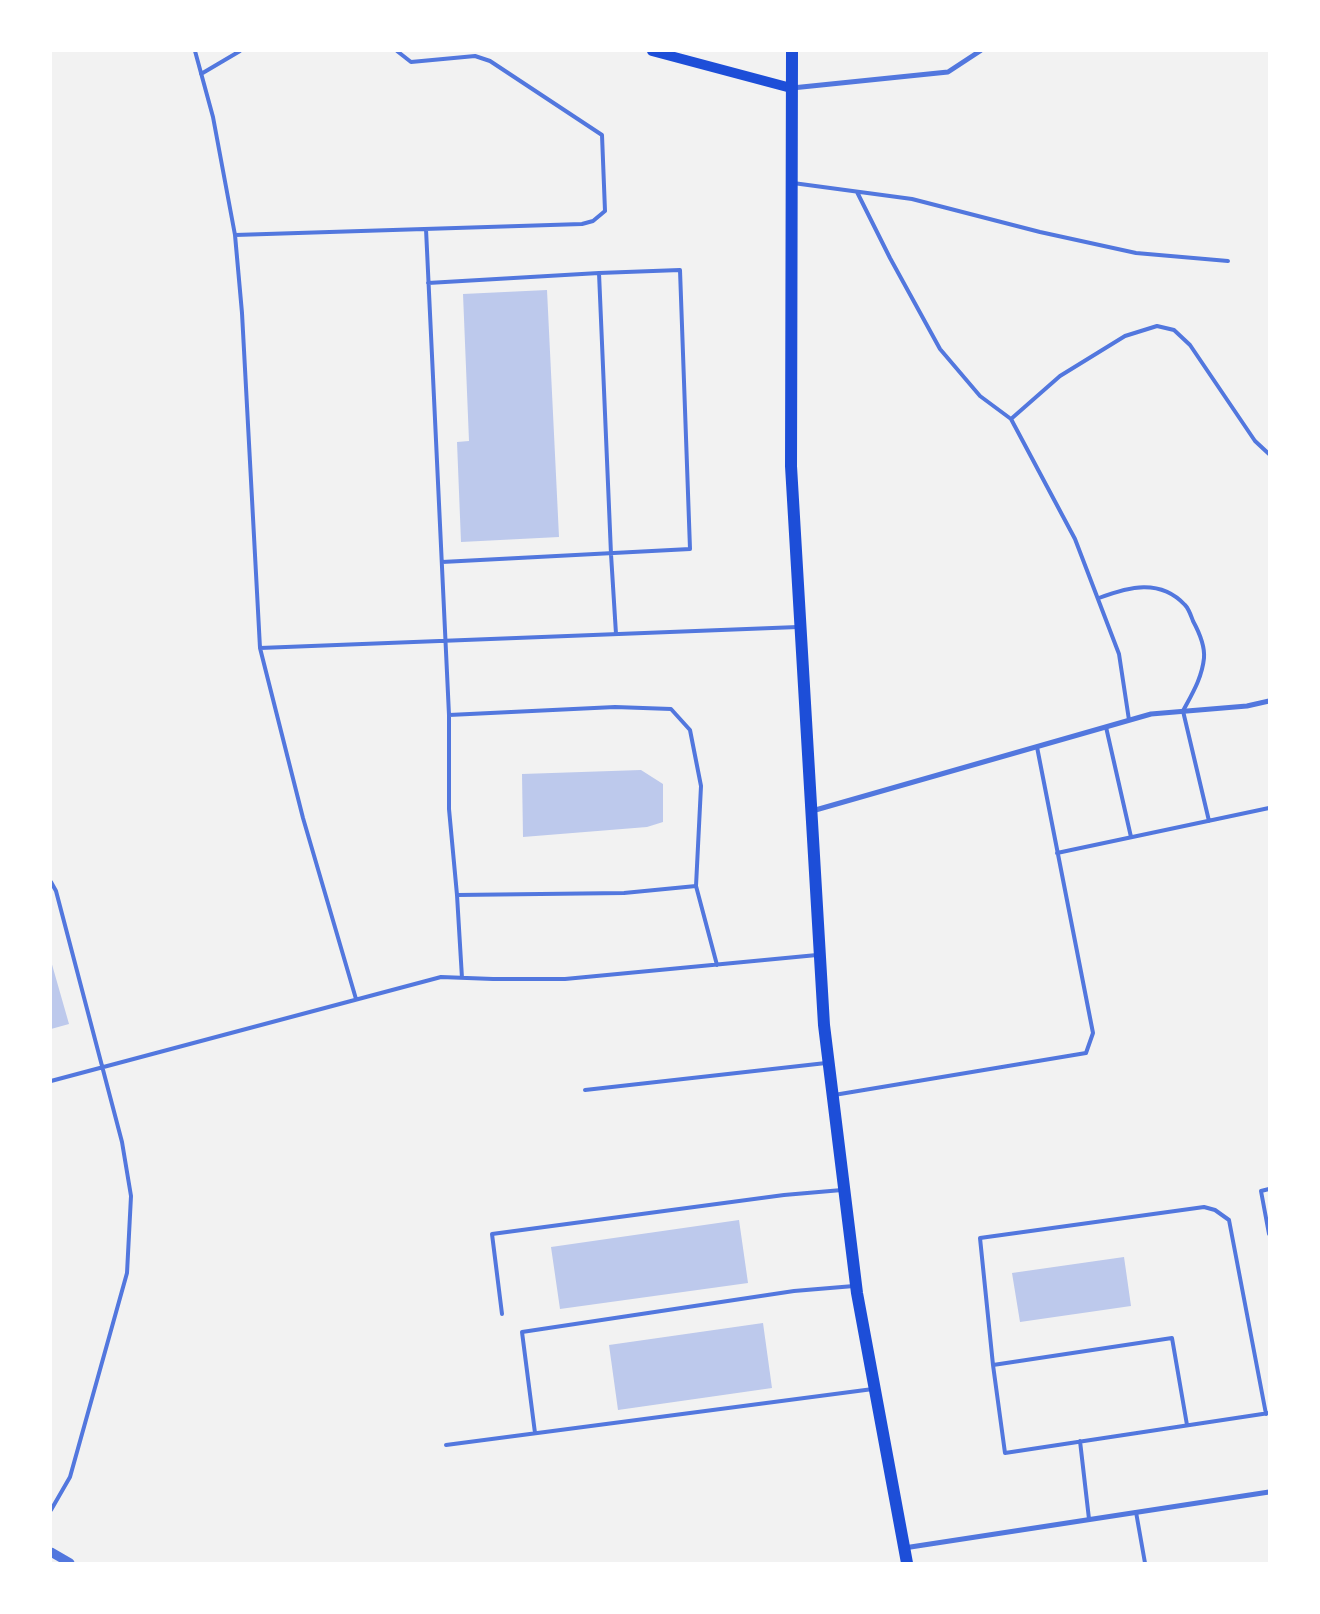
<!DOCTYPE html>
<html>
<head>
<meta charset="utf-8">
<style>
	body { margin:0 }
	#map { position:relative; width:1320px; height:1614px; overflow:hidden; background:#f2f2f2; font-family:Spectral,serif }
	canvas { display:block }
	.frame { position:absolute; inset:0; border:52px solid #fff; pointer-events:none }
</style>
</head>
<body>
<div id="map">
<canvas width="1320" height="1614"></canvas>
<div class="frame"></div>
</div>
<script>
const c = document.querySelector('canvas').getContext('2d');
c.lineJoin = 'round';
function fill(path, color) {
  c.fillStyle = color;
  c.fill(path, 'evenodd');
}
function strokePath(path, color, width, dash) {
  c.strokeStyle = color;
  c.lineWidth = width;
  c.lineCap = dash ? 'butt' : 'round';
  c.setLineDash(dash || []);
  c.stroke(path);
}
fill(new Path2D(`
	M 547,290 L 559,537 L 461,542 L 457,442 L 469,441 L 463,294 Z
	M 641,770 L 663,784 L 663,822 L 647,827 L 523,837 L 522,774 Z
	M 51,961 L 69,1024 L 51,1029 Z
	M 739,1220 L 748,1283 L 560,1309 L 551,1247 Z
	M 1124,1257 L 1131,1306 L 1020,1322 L 1012,1273 Z
	M 763,1323 L 772,1388 L 618,1410 L 609,1345 Z`), '#bdc9ec');
strokePath(new Path2D(`
	M 195,51 L 213,117 L 235,235 L 242,313 L 260,648 L 303,818 L 356,999
	M 201,74 L 240,51
	M 793,183 L 912,199 L 1040,232 L 1136,253 L 1228,261
	M 857,192 L 890,258 L 940,349 L 980,396 L 1011,419 L 1075,539 L 1119,654 L 1129,720
	M 426,229 L 449,715 L 449,809 L 457,895 L 462,978
	M 235,235 L 582,224 L 593,221 L 605,211 L 602,135 L 490,61 L 475,56 L 411,62 L 397,51
	M 428,283 L 599,273 L 611,554 L 616,634
	M 1011,419 L 1060,376 L 1125,336 L 1157,326 L 1174,330 L 1190,345 L 1255,441 L 1269,454
	M 442,562 L 690,549 L 680,270 L 599,273
	M 1099,598 C 1128,587 1160,578 1185,605 C 1189,609 1191,616 1193,621 C 1199,632 1205,646 1204,658 C 1202,678 1192,694 1183,711 L 1209,821
	M 260,648 L 798,627
	M 449,715 L 615,707 L 671,709 L 690,730 L 701,786 L 696,886 L 624,893 L 457,895
	M 1106,727 L 1131,837
	M 1057,853 L 1269,808
	M 51,882 L 56,891 L 122,1142 L 131,1196 L 127,1273 L 70,1477 L 51,1510
	M 696,886 L 717,965
	M 51,1081 L 441,977 L 493,979 L 565,979 L 817,955
	M 585,1090 L 826,1063
	M 834,1095 L 1086,1053 L 1093,1033 L 1037,747
	M 1269,1189 L 1261,1191 L 1269,1234
	M 502,1314 L 492,1234 L 784,1195 L 842,1190
	M 993,1365 L 980,1238 L 1204,1207 L 1215,1210 L 1229,1220 L 1266,1414
	M 1187,1425 L 1172,1338 L 993,1365 L 1005,1453 L 1269,1413
	M 535,1433 L 522,1332 L 794,1291 L 854,1286
	M 1080,1441 L 1089,1519
	M 446,1445 L 873,1389
	M 1136,1512 L 1145,1563`), '#5277de', 4);
strokePath(new Path2D(`
	M 792,88 L 948,72 L 980,51
	M 812,811 L 1151,714 L 1247,706 L 1269,701
	M 904,1548 L 1269,1492`), '#5277de', 5);
strokePath(new Path2D(`
	M 51,1552 L 70,1563`), '#5277de', 9);
strokePath(new Path2D(`
	M 652,51 L 791,88`), '#1d4ed8', 10);
strokePath(new Path2D(`
	M 792,51 L 791,466 L 824,1025 L 857,1293 L 907,1563`), '#1d4ed8', 12);
</script>
</body>
</html>
